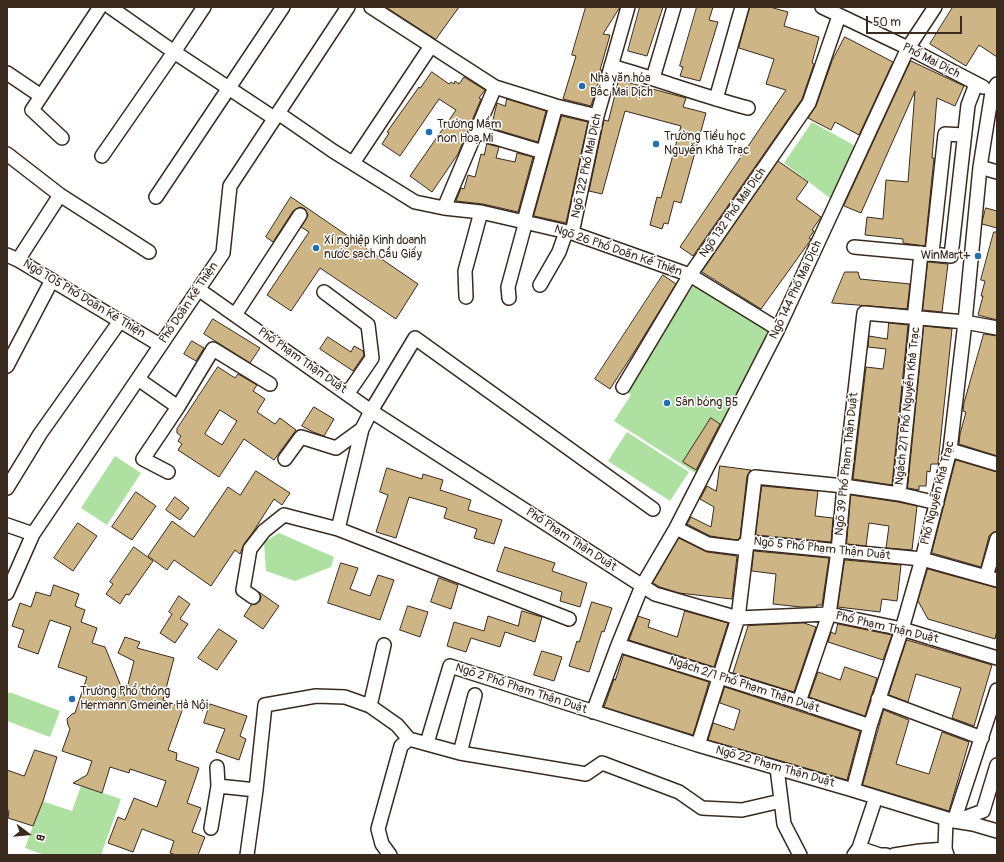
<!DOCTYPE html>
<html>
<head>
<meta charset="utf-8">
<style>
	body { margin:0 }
	#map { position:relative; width:1004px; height:862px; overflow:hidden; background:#fff; font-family:Pangolin,sans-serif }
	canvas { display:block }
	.frame { position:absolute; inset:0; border:8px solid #3b2a1e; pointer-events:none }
	.north { position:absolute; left:8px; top:814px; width:40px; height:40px; -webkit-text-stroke:3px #fff; paint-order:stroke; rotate:106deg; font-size:11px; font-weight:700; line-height:16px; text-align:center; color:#3b2a1e }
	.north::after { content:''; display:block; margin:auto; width:14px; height:18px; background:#3b2a1e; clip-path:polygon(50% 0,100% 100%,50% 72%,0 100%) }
	.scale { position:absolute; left:866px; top:16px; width:96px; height:18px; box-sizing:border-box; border:2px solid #3b2a1e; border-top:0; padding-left:5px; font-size:12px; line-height:14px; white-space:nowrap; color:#3b2a1e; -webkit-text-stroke:3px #fff; paint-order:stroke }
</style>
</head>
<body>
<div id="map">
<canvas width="1004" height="862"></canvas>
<div class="frame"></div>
<div class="north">B</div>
<div class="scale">50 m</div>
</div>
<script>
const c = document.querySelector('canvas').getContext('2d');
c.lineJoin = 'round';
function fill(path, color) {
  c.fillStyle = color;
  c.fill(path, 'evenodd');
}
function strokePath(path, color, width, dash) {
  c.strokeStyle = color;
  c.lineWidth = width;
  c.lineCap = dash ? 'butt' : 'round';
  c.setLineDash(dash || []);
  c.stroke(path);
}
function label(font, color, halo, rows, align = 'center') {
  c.font = font + ' Pangolin,sans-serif';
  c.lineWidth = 3;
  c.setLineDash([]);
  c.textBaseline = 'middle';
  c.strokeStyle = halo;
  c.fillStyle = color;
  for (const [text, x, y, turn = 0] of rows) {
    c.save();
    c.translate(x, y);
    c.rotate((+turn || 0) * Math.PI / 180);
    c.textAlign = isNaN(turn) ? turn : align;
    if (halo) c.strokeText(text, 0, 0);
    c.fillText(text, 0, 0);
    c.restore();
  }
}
fill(new Path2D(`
	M 812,122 L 857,147 L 831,199 L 784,163 Z
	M 697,280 L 771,333 L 700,476 L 614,421 L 631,395 L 625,390 Z
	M 627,432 L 689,472 L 670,501 L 608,461 Z
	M 115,456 L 141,473 L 107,525 L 81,508 Z
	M 279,533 L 334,557 L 331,567 L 295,581 L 266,571 L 264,542 Z
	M 9,692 L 60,711 L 50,737 L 7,721 L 7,697 Z
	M 81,786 L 121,799 L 101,855 L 44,855 L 25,848 L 42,801 L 72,811 Z`), '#ade0a1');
const building = new Path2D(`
	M 386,7 L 459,7 L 436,39 Z
	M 586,7 L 620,7 L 603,34 L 610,35 L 600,70 L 602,70 L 591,106 L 563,99 L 576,56 L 572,55 Z
	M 640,7 L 663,7 L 647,56 L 628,51 Z
	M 697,7 L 713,7 L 709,20 L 718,22 L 700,81 L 680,76 L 683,67 L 680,66 Z
	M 750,7 L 770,7 L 788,12 L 784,26 L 819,37 L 812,63 L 814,64 L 802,99 L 693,256 L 680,247 L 786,90 L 766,84 L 774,59 L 739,48 Z
	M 953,7 L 997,7 L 997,57 L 979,45 L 966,66 L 930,44 Z
	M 845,37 L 893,62 L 859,135 L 835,122 L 831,130 L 808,118 L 816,106 L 832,61 Z
	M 911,61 L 964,86 L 955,106 L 937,98 L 932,158 L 934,158 L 925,246 L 903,243 L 903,239 L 865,235 L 867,217 L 883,219 L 886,180 L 908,182 L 915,91 L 861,213 L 844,206 Z
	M 432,72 L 449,84 L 451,82 L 454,84 L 455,81 L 459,84 L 464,77 L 485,90 L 479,98 L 481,99 L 458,154 L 432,192 L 410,176 L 456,110 L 439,99 L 400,156 L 382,144 L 389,133 L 387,132 L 419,87 L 420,88 Z
	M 619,80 L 686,98 L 683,107 L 706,113 L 681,203 L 674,201 L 668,224 L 664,223 L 662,229 L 650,225 L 657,197 L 661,198 L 681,126 L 625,111 L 602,194 L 589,191 L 604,120 L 608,121 Z
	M 507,99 L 546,111 L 538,142 L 491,128 L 497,103 L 505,106 Z
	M 562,116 L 588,122 L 566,223 L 534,216 Z
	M 487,144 L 499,147 L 496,158 L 515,162 L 517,153 L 533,157 L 518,212 L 483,204 L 456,201 L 461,188 L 464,189 L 468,175 L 475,177 L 481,154 L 484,155 Z
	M 778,161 L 808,182 L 796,199 L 821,217 L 812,230 L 814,231 L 809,238 L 811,239 L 810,241 L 761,309 L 702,272 Z
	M 291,197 L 418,284 L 396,319 L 320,268 L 291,311 L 267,295 L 309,232 L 301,227 L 308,215 L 305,209 L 300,207 L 293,211 L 273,242 L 266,237 Z
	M 986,208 L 997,211 L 997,228 L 982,224 Z
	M 994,232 L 997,232 L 997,320 L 978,315 L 983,296 L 981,296 L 985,281 L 981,280 Z
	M 928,262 L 948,264 L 942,312 L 923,310 Z
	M 845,272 L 858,272 L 860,279 L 910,284 L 907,309 L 832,303 Z
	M 663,275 L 676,284 L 636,349 L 610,389 L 595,379 Z
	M 213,319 L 260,348 L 250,363 L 204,334 Z
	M 889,323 L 908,325 L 892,485 L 853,479 L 866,367 L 883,369 L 886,349 L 868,347 L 869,336 L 887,339 Z
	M 924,326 L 952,329 L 938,464 L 931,464 L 930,472 L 927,471 L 926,486 L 919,486 L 919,490 L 908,488 Z
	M 984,334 L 997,336 L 997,456 L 959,444 L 960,434 L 966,412 L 963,411 L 964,403 Z
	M 328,337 L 351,352 L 354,346 L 363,351 L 364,355 L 353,371 L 320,349 Z
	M 192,341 L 204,348 L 196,361 L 184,354 Z
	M 218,367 L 235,378 L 238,374 L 257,385 L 253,391 L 265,399 L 257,412 L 275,424 L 280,418 L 296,430 L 274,460 L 244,439 L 219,477 L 178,450 L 182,444 L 178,441 L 181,436 L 177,433 L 177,429 ZM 220,410 L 237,421 L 222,445 L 205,434 Z
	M 314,407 L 334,419 L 324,436 L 313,432 L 302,426 Z
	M 711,418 L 720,424 L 696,470 L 683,462 Z
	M 956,460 L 997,472 L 997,531 L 992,533 L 989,536 L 981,567 L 932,553 Z
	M 720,466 L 751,470 L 747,476 L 740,538 L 737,540 L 710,536 L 687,524 L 691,517 L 711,527 L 714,507 L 700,499 L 707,486 L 716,491 Z
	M 387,468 L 422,479 L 423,474 L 443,480 L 440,490 L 471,500 L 468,510 L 502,520 L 494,544 L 474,538 L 477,529 L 444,518 L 447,508 L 409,497 L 396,538 L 376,532 L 388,495 L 380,492 Z
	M 256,471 L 290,493 L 282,505 L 274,499 L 253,532 L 244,544 L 240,554 L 235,550 L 211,586 L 174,560 L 167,570 L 148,556 L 172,521 L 194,537 L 228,487 L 240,495 Z
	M 762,486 L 818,491 L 815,516 L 833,518 L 831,542 L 756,535 Z
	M 136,492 L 156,506 L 132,540 L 112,527 Z
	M 851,495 L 898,502 L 917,506 L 912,550 L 886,548 L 889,526 L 869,523 L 866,546 L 847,544 Z
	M 175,497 L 189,508 L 180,520 L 166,510 Z
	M 78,523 L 97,536 L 73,571 L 54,558 Z
	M 679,538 L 707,552 L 737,556 L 732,599 L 679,593 L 660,587 L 653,583 Z
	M 134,547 L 153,561 L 129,595 L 126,594 L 120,604 L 106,594 L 113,584 L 110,582 Z
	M 505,547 L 555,563 L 552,571 L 587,583 L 580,607 L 560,601 L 562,592 L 497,571 Z
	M 754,551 L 829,558 L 822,605 L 817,605 L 816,607 L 801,607 L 773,604 L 776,574 L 752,571 Z
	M 845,560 L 901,565 L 897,601 L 882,599 L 880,612 L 838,607 Z
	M 341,563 L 358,568 L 350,589 L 370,596 L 378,575 L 394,580 L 380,620 L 328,603 Z
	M 928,569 L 997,588 L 997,630 L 995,639 L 928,619 L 918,601 Z
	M 439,578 L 458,585 L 451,609 L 431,602 Z
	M 54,585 L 79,594 L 75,606 L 85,610 L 81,622 L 97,628 L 92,643 L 105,647 L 125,696 L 134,661 L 118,653 L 125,637 L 140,642 L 137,648 L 174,658 L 163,700 L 183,708 L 168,750 L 177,753 L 176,760 L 199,768 L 187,803 L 201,808 L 192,832 L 205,837 L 198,855 L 176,855 L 170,853 L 174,841 L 142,829 L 133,852 L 108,843 L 118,817 L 125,820 L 134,798 L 157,807 L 166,781 L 130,769 L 129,773 L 110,767 L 102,793 L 73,783 L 87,775 L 92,761 L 62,751 L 70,729 L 68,725 L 67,719 L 72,714 L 75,713 L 87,677 L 58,667 L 71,627 L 50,620 L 38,654 L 18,647 L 24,630 L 12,626 L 20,603 L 31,607 L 36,592 L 50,596 Z
	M 259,592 L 279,606 L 263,629 L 244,616 L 251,605 L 256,604 L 260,601 L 261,597 Z
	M 179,596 L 190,604 L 180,619 L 188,624 L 175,643 L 160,633 L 172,614 L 169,612 Z
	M 592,602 L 612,608 L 604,632 L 602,631 L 589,672 L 569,666 L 577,641 L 579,642 Z
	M 408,606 L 428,612 L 420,637 L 400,630 Z
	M 522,611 L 542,617 L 535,642 L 505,632 L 500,647 L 471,638 L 466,652 L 447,646 L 454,622 L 484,631 L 488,616 L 518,626 Z
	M 685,611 L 728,623 L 714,667 L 629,640 L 638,616 L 650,620 L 648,627 L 677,637 Z
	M 804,623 L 816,627 L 794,692 L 733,673 L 748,626 Z
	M 838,624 L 892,635 L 883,660 L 828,642 L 831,632 L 835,634 Z
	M 219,629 L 237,641 L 217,670 L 198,658 Z
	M 907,640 L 992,665 L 974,726 L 952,718 L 961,688 L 916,674 L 908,702 L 889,695 Z
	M 542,651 L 562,657 L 554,681 L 534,675 Z
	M 624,655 L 709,682 L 693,735 L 604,707 L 614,679 L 615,680 Z
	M 845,667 L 877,678 L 865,716 L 809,697 L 818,672 L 840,680 Z
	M 725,687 L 860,731 L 847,780 L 708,740 L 713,723 L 734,730 L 740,710 L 720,703 Z
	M 210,704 L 247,716 L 240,736 L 246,739 L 239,760 L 216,752 L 225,729 L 204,723 Z
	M 884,710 L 909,720 L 896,764 L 929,774 L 942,732 L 969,742 L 949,811 L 863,785 Z
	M 35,750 L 57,757 L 43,801 L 33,826 L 8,818 L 9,811 L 7,810 L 7,770 L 24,776 Z`);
fill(building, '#ceb585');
strokePath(building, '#3b2a1e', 1);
const minor = new Path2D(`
	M 110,7 L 174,52 L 274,118
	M 371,7 L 495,87 L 556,106 L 597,116
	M 822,7 L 908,48 L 983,87
	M 611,66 C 657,79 702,96 748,108
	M 7,73 L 41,96
	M 653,78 L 674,7
	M 997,84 L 992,92 L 980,167 L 965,322 L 950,450 L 922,559 L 902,629 L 870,726 L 853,790 L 954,821 L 973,824 L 997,831
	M 716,99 L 742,7
	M 278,113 L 333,151 L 415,202 L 444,208 L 481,212 L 572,233 L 690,275 L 778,329
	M 476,132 L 543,152
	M 62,138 L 32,110 L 100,7
	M 7,154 L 60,195 L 149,252
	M 102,156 L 174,52 L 204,7
	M 353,163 L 431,46
	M 980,167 L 997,172
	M 156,197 L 283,7
	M 444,208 L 495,87
	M 524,221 L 556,106
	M 572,233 L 597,116 L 628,7
	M 854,247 L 951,256 L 968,105 L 976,84
	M 932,253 L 945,134 L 964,135
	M 7,255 L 18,260 L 160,345
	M 18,260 L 60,195
	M 540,285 L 559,252 L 566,232
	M 198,289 L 371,411 L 655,594 L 738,618 L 829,614 L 902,629 L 997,658
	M 324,292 L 368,325 L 372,358 L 348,393
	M 466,297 L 465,271 L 481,212
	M 509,298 L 508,287 L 526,221
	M 915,310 L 921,253
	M 235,315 L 300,215
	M 7,366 L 52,280
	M 138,379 L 178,407 L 213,349 L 270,384
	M 623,387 L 690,275 L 809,103 L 839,16
	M 950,450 L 997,464
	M 285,459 L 301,437 L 336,448 L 362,429
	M 168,472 L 143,459 L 178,407
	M 7,488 L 40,434 L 120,321
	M 899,494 L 917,318
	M 7,525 L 33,534
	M 676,528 L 708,544 L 740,548 L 747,542 L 922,559 L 997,580
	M 338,529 L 362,429 L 371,411 L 415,338 L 653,509
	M 986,577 L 997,539
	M 7,593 L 33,534 L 223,253 L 230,186 L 348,7
	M 253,597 L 243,590 L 250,549 L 264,531 L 284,515 L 338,529 L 569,619
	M 618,645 L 799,702 L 870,726
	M 878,699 L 982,738
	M 799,702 L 829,614 L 838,551 L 844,486 L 864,313 L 965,322 L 997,328
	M 370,706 L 384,645
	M 593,712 L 618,645 L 642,586 L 676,528 L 778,329 L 908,48 L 935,7
	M 427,743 L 450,666 L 698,745 L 853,790
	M 698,745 L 738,618 L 755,477 L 844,486 L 899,494 L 937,503
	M 460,753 L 475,695
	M 777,768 L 784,824 L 800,855
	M 218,786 L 256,790
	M 946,819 L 945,849 L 947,855
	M 954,821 L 997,690
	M 956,821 L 983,811 L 997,765
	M 211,828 L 218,786 L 217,767
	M 859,848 L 880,855 L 886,855
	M 247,855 L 256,790 L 265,705 L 316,696 L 345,697 L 370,706 L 397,725 L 409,739 L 460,753 L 586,774 L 602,763 L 679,792 L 702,808 L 742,810 L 781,801
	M 390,855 L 382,844 L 378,829 L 401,746 L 409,739
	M 854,855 L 859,848 L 876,797
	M 894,855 L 920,851 L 945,849`);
strokePath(minor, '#3b2a1e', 16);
strokePath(minor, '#fff', 13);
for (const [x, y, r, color] of [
	[582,86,4,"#1f6fb2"],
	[429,132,4,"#1f6fb2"],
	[656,144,4,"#1f6fb2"],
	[316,248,4,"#1f6fb2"],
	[978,256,4,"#1f6fb2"],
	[667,403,4,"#1f6fb2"],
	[72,699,4,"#1f6fb2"]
]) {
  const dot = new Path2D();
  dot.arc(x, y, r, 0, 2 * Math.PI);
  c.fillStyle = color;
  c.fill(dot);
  strokePath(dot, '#fff', 1.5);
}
label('12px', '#3b2a1e', '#fff', [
	["Phố Mai Dịch",931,61,27],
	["Ngõ 122 Phố Mai Dịch",587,166,-78],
	["Ngõ 132 Phố Mai Dịch",733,213,-55],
	["Ngõ 26 Phố Doãn Kế Thiện",618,251,19],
	["Ngõ 144 Phố Mai Dịch",796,290,-65],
	["Ngõ 105 Phố Doãn Kế Thiện",84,299,31],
	["Phố Doãn Kế Thiện",189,303,-56],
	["Phố Phạm Thận Duật",302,361,35],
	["Ngách 2/1 Phố Nguyễn Khả Trạc",908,406,-84],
	["Ngõ 39 Phố Phạm Thận Duật",847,464,-84],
	["Phố Nguyễn Khả Trạc",938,493,-76],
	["Phố Phạm Thận Duật",571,540,33],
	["Ngõ 5 Phố Phạm Thận Duật",822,549,6],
	["Phố Phạm Thận Duật",887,628,13],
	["Ngách 2/1 Phố Phạm Thận Duật",744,685,18],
	["Ngõ 2 Phố Phạm Thận Duật",521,689,18],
	["Ngõ 22 Phạm Thận Duật",775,767,16]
]);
label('12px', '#3b2a1e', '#fff', [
	["Nhà văn hóa",590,79],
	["Bắc Mai Dịch",590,93],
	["Trường Mầm",437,125],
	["non Hoạ Mi",437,139],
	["Trường Tiểu học",664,137],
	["Nguyễn Khả Trạc",664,151],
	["Xí nghiệp Kinh doanh",324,241],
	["nước sạch Cầu Giấy",324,255],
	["WinMart+",970,256,"right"],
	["Sân bóng B5",675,403],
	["Trường Phổ thông",80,692],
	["Hermann Gmeiner Hà Nội",80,706]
], 'left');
</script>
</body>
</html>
